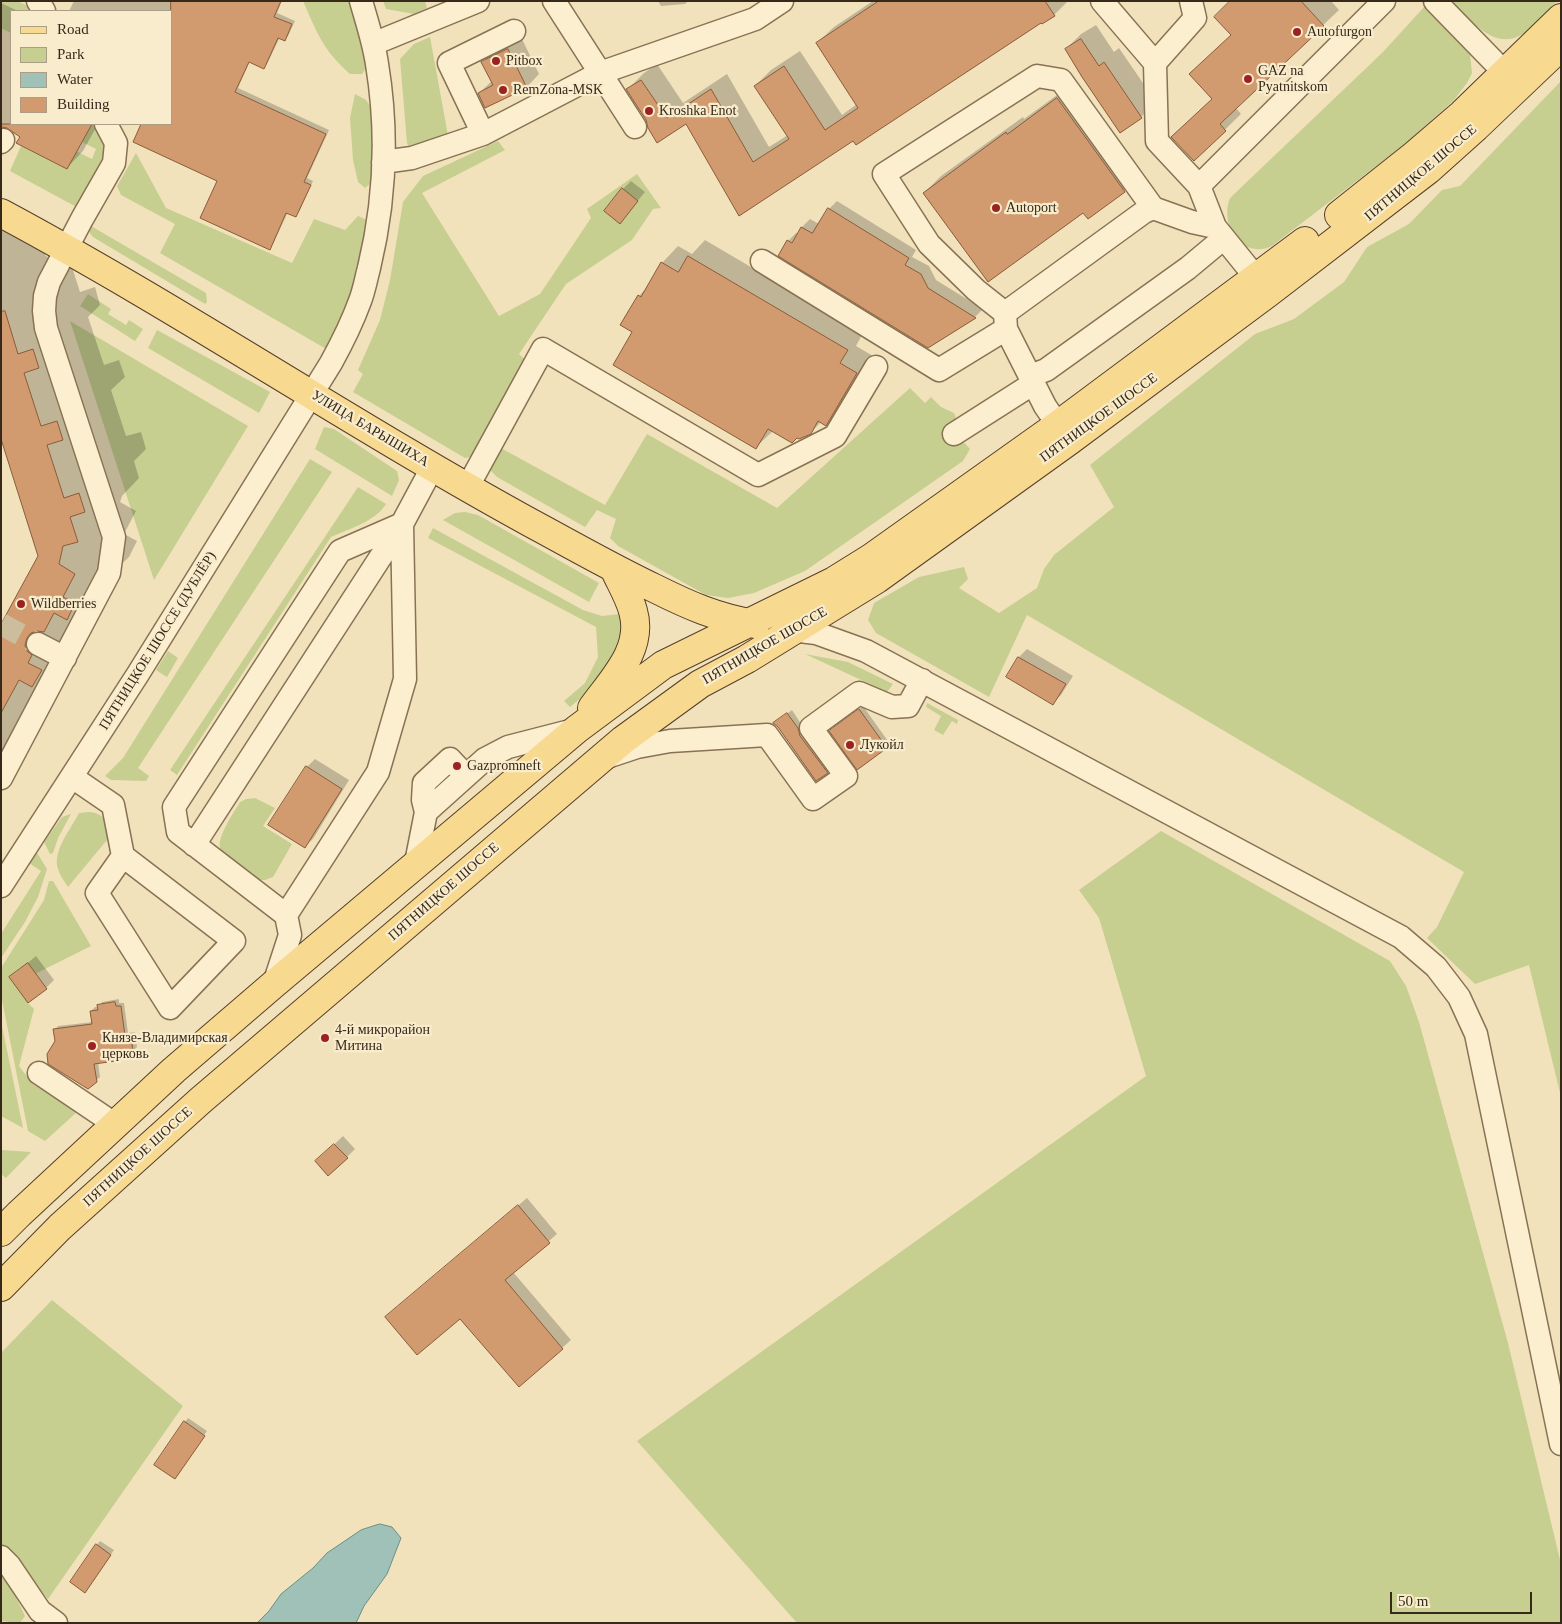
<!DOCTYPE html>
<html>
<head>
<meta charset="utf-8">
<style>
	body { margin:0 }
	#map { position:relative; width:1562px; height:1624px; overflow:hidden; background:#f1e2bc; font-family:"Times New Roman",serif }
	canvas { display:block }
	.frame { position:absolute; inset:0; border:2px solid #37291a; pointer-events:none }
	.legend { position:absolute; left:10px; top:10px; width:162px; height:115px; box-sizing:border-box; background:#f8eccc; border:1px solid #ab9e85; margin:0; padding:6px 9px; list-style:none; font-size:15px; color:#37291a }
	.legend li { display:flex; align-items:center; gap:10px; height:25px }
	.legend b { width:25px; border:1px solid #ab9e85 }
	.scale { position:absolute; left:1390px; top:1592px; width:142px; height:22px; box-sizing:border-box; border:2px solid #37291a; border-top:0; padding-left:6px; font-size:15px; line-height:18px; white-space:nowrap; color:#37291a; -webkit-text-stroke:4px #f8eccc; paint-order:stroke }
</style>
</head>
<body>
<div id="map">
<canvas width="1562" height="1624"></canvas>
<div class="frame"></div>
<ul class="legend">
<li><b style="height:6px;background:#f8d990"></b>Road</li>
<li><b style="height:14px;background:#c6cf90"></b>Park</li>
<li><b style="height:14px;background:#a0c1b8"></b>Water</li>
<li><b style="height:14px;background:#d19a6f"></b>Building</li>
</ul>
<div class="scale">50 m</div>
</div>
<script>
const c = document.querySelector('canvas').getContext('2d');
c.lineJoin = 'round';
function fill(path, color) {
  c.fillStyle = color;
  c.fill(path, 'evenodd');
}
function strokePath(path, color, width, dash) {
  c.strokeStyle = color;
  c.lineWidth = width;
  c.lineCap = dash ? 'butt' : 'round';
  c.setLineDash(dash || []);
  c.stroke(path);
}
function label(font, color, halo, rows, align = 'center') {
  c.font = font + ' "Times New Roman",serif';
  c.lineWidth = 4.5;
  c.setLineDash([]);
  c.textBaseline = 'middle';
  c.strokeStyle = halo;
  c.fillStyle = color;
  for (const [text, x, y, turn = 0] of rows) {
    c.save();
    c.translate(x, y);
    c.rotate((+turn || 0) * Math.PI / 180);
    c.textAlign = isNaN(turn) ? turn : align;
    if (halo) c.strokeText(text, 0, 0);
    c.fillText(text, 0, 0);
    c.restore();
  }
}
fill(new Path2D(`
	M 3,1 L 17,1 L 39,11 L 11,11 L 11,33 L 1,28 L 1,3 Z
	M 303,1 L 351,1 L 370,63 L 362,74 L 350,74 C 323,50 317,33 303,1 Z
	M 383,1 L 425,1 L 427,8 L 414,14 L 386,9 Z
	M 1451,1 L 1557,1 C 1546,12 1535,26 1523,34 C 1494,52 1470,19 1451,1 Z
	M 1425,6 L 1466,46 L 1470,54 L 1472,73 L 1467,83 L 1454,100 L 1406,143 L 1272,246 C 1242,260 1219,225 1230,198 L 1383,52 Z
	M 430,37 L 449,141 L 411,151 L 407,143 L 400,59 L 414,44 Z
	M 1561,81 L 1561,1097 L 1529,965 L 1475,984 L 1427,938 L 1437,927 L 1464,872 L 1027,615 L 989,697 L 876,633 L 868,620 L 874,603 L 919,577 L 964,567 L 968,579 L 959,588 L 999,613 L 1037,588 L 1044,569 L 1054,555 L 1114,507 L 1090,465 L 1255,334 L 1294,319 L 1344,282 L 1367,247 L 1409,224 L 1442,190 L 1460,186 Z
	M 355,94 L 366,100 L 374,112 L 371,183 L 365,188 L 358,182 L 353,160 L 350,118 Z
	M 84,124 L 100,124 L 111,145 L 82,210 L 10,171 L 21,146 L 67,169 L 76,151 L 92,159 L 96,149 L 82,142 L 90,127 Z
	M 498,141 L 505,150 L 422,193 L 499,316 L 540,294 L 591,218 L 587,209 L 637,174 L 661,208 L 653,209 L 632,240 L 566,284 L 519,354 L 531,365 L 476,456 L 465,458 L 353,392 L 363,374 L 358,370 L 380,320 L 390,280 L 403,202 L 423,176 Z
	M 136,153 L 166,208 L 292,263 L 314,219 L 345,230 L 358,216 L 367,220 L 356,281 L 343,318 L 328,350 L 160,253 L 175,224 L 121,195 L 117,186 Z
	M 91,226 L 206,293 L 207,302 L 205,304 L 93,237 L 89,232 Z
	M 88,294 L 111,309 L 108,314 L 126,325 L 129,320 L 143,329 L 135,341 L 80,306 Z
	M 70,321 L 248,426 L 154,580 Z
	M 157,330 L 270,392 L 259,413 L 148,348 Z
	M 910,388 L 925,403 L 931,397 L 941,407 L 954,413 L 959,426 L 958,436 L 970,449 L 963,461 L 805,571 L 754,593 L 728,598 L 706,595 L 618,546 L 610,538 L 616,519 L 597,510 L 585,527 L 497,477 L 489,469 L 499,447 L 605,505 L 647,434 L 777,508 Z
	M 324,427 L 334,429 L 397,471 L 399,480 L 392,496 L 315,449 Z
	M 310,459 L 332,472 L 138,768 L 149,776 L 146,781 L 111,780 L 105,776 L 123,758 Z
	M 358,487 L 386,504 C 376,521 349,529 331,537 L 177,775 L 170,770 Z
	M 465,512 L 478,515 L 599,583 L 589,602 L 443,520 L 455,513 Z
	M 433,528 L 583,610 L 602,616 L 620,614 L 631,636 L 598,684 L 570,707 L 564,701 L 585,683 L 598,657 L 596,627 L 428,538 Z
	M 168,651 L 178,658 L 167,677 L 156,670 Z
	M 805,654 L 848,662 L 893,684 L 887,692 Z
	M 927,703 L 958,720 L 957,724 L 952,721 L 943,735 L 934,730 L 941,716 L 926,707 Z
	M 255,798 L 275,808 L 263,826 L 292,844 L 273,877 L 265,880 L 259,880 C 250,873 222,857 220,848 C 217,837 234,812 240,802 L 246,799 Z
	M 88,812 C 105,813 111,824 107,840 L 68,887 C 65,882 60,876 58,869 C 52,851 71,829 79,813 Z
	M 71,814 L 58,838 L 53,853 L 50,854 L 44,842 L 62,817 Z
	M 1161,831 L 1390,961 L 1406,986 L 1419,1022 L 1508,1343 L 1561,1564 L 1561,1623 L 797,1623 L 637,1441 L 1146,1076 L 1099,918 L 1079,890 Z
	M 36,851 L 47,869 L 38,897 L 25,922 L 1,958 L 1,934 L 41,871 L 29,863 Z
	M 49,881 L 53,881 L 91,946 L 35,974 L 28,1003 L 34,1009 L 19,1066 L 33,1084 L 78,1111 L 45,1141 L 28,1131 L 1,995 L 1,968 L 44,900 Z
	M 1,1021 L 23,1128 L 1,1116 Z
	M 1,1150 L 31,1152 L 6,1178 L 1,1174 Z
	M 52,1300 L 183,1406 L 48,1599 L 1,1545 L 1,1353 Z
	M 1,1576 L 13,1591 L 25,1616 L 20,1623 L 1,1621 Z`), '#c6cf90');
const water = new Path2D(`
	M 380,1524 L 392,1527 L 401,1538 L 387,1574 L 364,1606 L 356,1623 L 257,1623 L 269,1611 L 281,1594 L 313,1568 L 327,1553 L 361,1530 Z`);
fill(water, '#a0c1b8');
strokePath(water, '#678f86', 1);
fill(new Path2D(`
	M 74,1 L 282,1 L 277,13 L 295,21 L 288,36 L 285,39 L 280,37 L 267,64 L 264,68 L 250,61 L 238,88 L 329,130 L 307,178 L 313,181 L 299,212 L 295,216 L 288,212 L 273,244 L 270,248 L 218,180 L 134,142 L 142,124 L 171,124 L 171,11 L 69,11 Z
	M 658,1 L 688,1 L 685,4 L 661,6 Z
	M 873,1 L 1068,1 L 1054,15 L 1042,21 L 853,139 L 739,214 L 687,122 L 647,119 L 628,89 L 644,73 L 657,64 L 683,103 L 727,74 L 769,147 L 788,135 L 755,86 L 771,70 L 800,51 L 842,115 L 857,104 L 817,43 L 834,27 Z
	M 1227,1 L 1331,1 L 1339,10 L 1236,108 L 1241,114 L 1194,160 L 1232,34 L 1229,3 Z
	M 1,3 L 18,11 L 11,11 L 11,124 L 98,124 L 83,151 L 67,168 L 13,129 L 1,125 Z
	M 1096,25 L 1114,52 L 1119,48 L 1156,102 L 1141,117 L 1066,49 L 1081,34 Z
	M 521,37 L 539,74 L 527,87 L 486,107 L 479,93 L 492,81 L 483,62 L 495,50 Z
	M 1075,82 L 1141,174 L 1124,191 L 1088,217 L 1084,211 L 924,193 L 941,176 L 1023,117 L 1024,119 Z
	M 631,181 L 645,192 L 620,222 L 623,189 Z
	M 837,201 L 916,250 L 912,257 L 929,266 L 936,280 L 983,309 L 975,317 L 928,347 L 788,241 L 796,233 L 799,234 L 802,227 L 810,219 L 819,224 L 829,209 Z
	M 1,214 L 52,240 L 45,255 L 54,262 L 59,272 L 72,267 L 80,292 L 95,287 L 100,305 L 88,317 L 104,365 L 119,360 L 125,377 L 111,390 L 126,436 L 141,432 L 146,449 L 134,461 L 139,478 L 122,496 L 120,502 L 136,511 L 124,534 L 137,541 L 129,557 L 93,592 L 19,734 L 33,742 L 25,758 L 1,781 L 1,628 L 39,556 L 1,435 Z
	M 705,240 L 863,333 L 856,346 L 873,356 L 842,408 L 826,424 L 821,422 L 810,433 L 773,431 L 756,447 L 634,332 L 639,296 L 648,286 L 662,263 L 678,246 L 692,254 Z
	M 1027,649 L 1073,676 L 1061,695 L 1053,703 L 1019,657 Z
	M 863,706 L 890,744 L 858,769 L 835,727 Z
	M 792,710 L 830,768 L 827,772 L 778,720 Z
	M 315,759 L 349,780 L 313,839 L 304,847 L 307,767 Z
	M 36,956 L 54,980 L 46,988 L 11,977 Z
	M 119,999 L 119,1003 L 124,1003 L 128,1033 L 135,1032 L 137,1047 L 133,1051 L 118,1052 L 119,1056 L 115,1060 L 98,1062 L 100,1077 L 88,1087 L 56,1041 L 55,1030 L 58,1026 L 93,1022 L 91,1011 L 95,1007 L 99,1007 L 102,1002 Z
	M 343,1136 L 355,1149 L 347,1157 L 325,1153 Z
	M 527,1198 L 557,1234 L 513,1272 L 571,1340 L 519,1386 L 460,1317 L 395,1310 Z
	M 188,1418 L 207,1431 L 178,1474 L 185,1422 Z
	M 100,1541 L 114,1550 L 88,1588 L 97,1545 Z`), '#0003');
const building = new Path2D(`
	M 171,1 L 281,1 L 274,17 L 292,24 L 285,41 L 278,38 L 264,69 L 249,62 L 235,92 L 326,134 L 304,182 L 311,185 L 296,217 L 286,213 L 270,250 L 200,218 L 217,181 L 133,142 L 141,124 L 171,124 Z
	M 879,1 L 1045,1 L 1055,16 L 1042,24 L 1041,23 L 856,145 L 853,141 L 739,216 L 686,124 L 657,143 L 648,128 L 646,120 L 626,89 L 641,80 L 667,118 L 711,89 L 753,162 L 789,139 L 754,86 L 784,66 L 825,130 L 858,108 L 816,43 Z
	M 1230,1 L 1301,1 L 1324,26 L 1220,124 L 1226,131 L 1194,161 L 1171,137 L 1212,99 L 1189,74 L 1231,35 L 1214,17 Z
	M 1081,39 L 1099,66 L 1104,62 L 1142,118 L 1120,133 L 1082,77 L 1065,49 Z
	M 508,49 L 527,88 L 485,108 L 478,93 L 493,85 L 481,62 Z
	M 1057,98 L 1125,192 L 1088,219 L 1083,213 L 988,282 L 923,193 L 1006,132 L 1007,134 Z
	M 1,124 L 92,124 L 67,169 L 16,143 L 20,137 L 7,128 L 1,127 Z
	M 622,188 L 638,201 L 620,224 L 604,211 Z
	M 828,208 L 909,258 L 905,265 L 921,274 L 928,288 L 976,318 L 928,348 L 778,256 L 787,240 L 792,243 L 801,227 L 812,233 Z
	M 688,256 L 848,350 L 840,363 L 857,373 L 826,426 L 818,421 L 811,434 L 799,439 L 797,438 L 792,443 L 768,429 L 756,449 L 613,365 L 632,332 L 620,325 L 638,295 L 641,297 L 661,262 L 678,272 Z
	M 5,311 L 18,354 L 33,349 L 39,368 L 24,373 L 41,426 L 57,421 L 63,440 L 47,445 L 64,498 L 79,493 L 85,512 L 70,517 L 78,542 L 63,546 L 59,564 L 75,574 L 63,597 L 75,603 L 67,620 L 54,613 L 44,632 L 37,631 L 31,633 L 27,638 L 25,645 L 27,651 L 32,655 L 28,663 L 42,670 L 32,687 L 19,680 L 1,713 L 1,624 L 38,556 L 1,439 L 1,312 Z
	M 1018,657 L 1066,684 L 1053,705 L 1006,677 Z
	M 859,709 L 887,748 L 857,770 L 829,731 Z
	M 787,713 L 798,728 L 800,736 L 828,773 L 816,781 L 778,727 L 773,723 Z
	M 306,766 L 342,789 L 305,848 L 268,825 Z
	M 28,963 L 47,989 L 28,1003 L 9,977 Z
	M 115,1002 L 116,1006 L 121,1006 L 125,1036 L 131,1035 L 133,1052 L 115,1054 L 116,1061 L 94,1064 L 97,1082 L 88,1089 L 48,1064 L 47,1054 L 55,1041 L 53,1029 L 92,1024 L 90,1011 L 98,1010 L 97,1005 Z
	M 334,1144 L 348,1158 L 328,1176 L 315,1161 Z
	M 518,1205 L 550,1243 L 505,1280 L 563,1349 L 519,1387 L 460,1319 L 417,1355 L 385,1317 Z
	M 184,1421 L 205,1436 L 175,1479 L 154,1465 Z
	M 96,1544 L 111,1555 L 85,1593 L 70,1582 Z`);
fill(building, '#d19a6f');
strokePath(building, '#8a5b39', 1);
strokePath(new Path2D(`
	M 1,624 L 38,644`), '#ccbd9c', 22, [22, 11]);
const minor = new Path2D(`
	M 38,1 L 44,11
	M 554,1 L 635,127
	M 1102,1 L 1155,63
	M 1191,1 L 1195,18 L 1155,63 L 1157,141 L 1199,186
	M 1435,1 L 1505,73
	M 373,44 L 478,1
	M 483,134 L 449,63 L 514,31
	M 1,142 L 3,140
	M 383,162 L 412,158 L 483,134 L 600,73 L 755,19 L 782,1
	M 762,261 L 939,370 L 1006,329
	M 1266,290 L 1215,227 L 1199,186 L 1384,1
	M 1005,313 L 976,290 L 929,244 L 884,174 L 1037,76 L 1061,80 L 1153,208
	M 1030,376 L 1046,370 L 1188,268 L 1224,238
	M 1058,425 L 1045,406 L 1006,329 L 1005,313 L 1144,212 L 1153,208 L 1192,222 L 1215,227
	M 954,434 L 1034,383
	M 467,488 L 543,349 L 758,475 L 835,436 L 876,367
	M 792,630 L 816,633 L 866,651 L 1401,937 L 1436,967 L 1459,997 L 1476,1034 L 1561,1444
	M 38,644 L 65,658
	M 607,757 L 637,747 L 670,741 L 767,735 L 813,799 L 846,776 L 811,728 L 859,693 L 892,707 L 908,706 L 922,680
	M 72,777 L 113,805 L 123,856 L 234,941 L 170,1008 L 97,893 L 123,856
	M 1,778 L 109,573 L 114,537 L 46,328 L 44,311 L 45,296 L 49,282 L 82,219 L 114,163 L 116,143 L 106,124
	M 426,812 L 423,800 L 424,783 L 450,759 L 466,776
	M 194,845 L 402,524
	M 416,863 L 426,812 L 485,759 L 508,747 L 574,730
	M 1,886 L 138,674 L 331,363 C 342,343 352,323 360,301 C 364,291 366,279 369,268 C 385,202 388,131 377,64 C 374,43 367,22 361,1
	M 286,915 L 378,772 L 405,679 L 402,524
	M 274,984 L 290,935 L 286,915 L 178,832 L 174,807 L 340,551 L 402,524 L 432,468
	M 39,1073 L 116,1125
	M 1,1557 L 9,1565 L 40,1611 L 56,1623`);
const major = new Path2D(`
	M 1,213 C 182,310 352,425 531,523 C 572,545 612,568 654,588 C 688,605 717,618 755,624
	M 1339,215 L 1412,157 L 1462,114 L 1561,18
	M 592,708 C 613,679 644,649 633,611 C 629,596 620,582 614,568
	M 1,1232 L 19,1214 L 174,1070 L 274,984 L 577,729 L 663,665 L 834,581 L 871,558 L 1058,425 L 1305,241
	M 1,1287 L 60,1227 L 201,1100 L 623,740 L 700,684 L 747,659 L 877,579 L 1069,441 L 1268,293 L 1428,170 L 1476,127 L 1561,46`);
strokePath(minor, '#897254', 25);
strokePath(major, '#563f2a', 30);
strokePath(minor, '#fbefcf', 22);
strokePath(major, '#f8d990', 28);
for (const [x, y, r, color] of [
	[1297,32,5,"#9c2221"],
	[496,61,5,"#9c2221"],
	[1248,79,5,"#9c2221"],
	[503,90,5,"#9c2221"],
	[649,111,5,"#9c2221"],
	[996,208,5,"#9c2221"],
	[21,604,5,"#9c2221"],
	[850,745,5,"#9c2221"],
	[457,766,5,"#9c2221"],
	[325,1038,5,"#9c2221"],
	[92,1046,5,"#9c2221"]
]) {
  const dot = new Path2D();
  dot.arc(x, y, r, 0, 2 * Math.PI);
  c.fillStyle = color;
  c.fill(dot);
  strokePath(dot, '#f8eccc', 2);
}
label('14px', '#37291a', '#f8eccc', [
	["Autofurgon",1307,32],
	["Pitbox",506,61],
	["GAZ na",1258,71],
	["Pyatnitskom",1258,87],
	["RemZona-MSK",513,90],
	["Kroshka Enot",659,111],
	["Autoport",1006,208],
	["Wildberries",31,604],
	["Лукойл",860,745],
	["Gazpromneft",467,766],
	["4-й микрорайон",335,1030],
	["Митина",335,1046],
	["Князе-Владимирская",102,1038],
	["церковь",102,1054]
], 'left');
label('14px', '#37291a', '#f8eccc', [
	["ПЯТНИЦКОЕ ШОССЕ",1421,173,-40],
	["ПЯТНИЦКОЕ ШОССЕ",1099,418,-36],
	["УЛИЦА БАРЫШИХА",370,429,31],
	["ПЯТНИЦКОЕ ШОССЕ (ДУБЛЁР)",158,641,-58],
	["ПЯТНИЦКОЕ ШОССЕ",765,646,-30],
	["ПЯТНИЦКОЕ ШОССЕ",444,892,-41],
	["ПЯТНИЦКОЕ ШОССЕ",138,1157,-42]
]);
</script>
</body>
</html>
